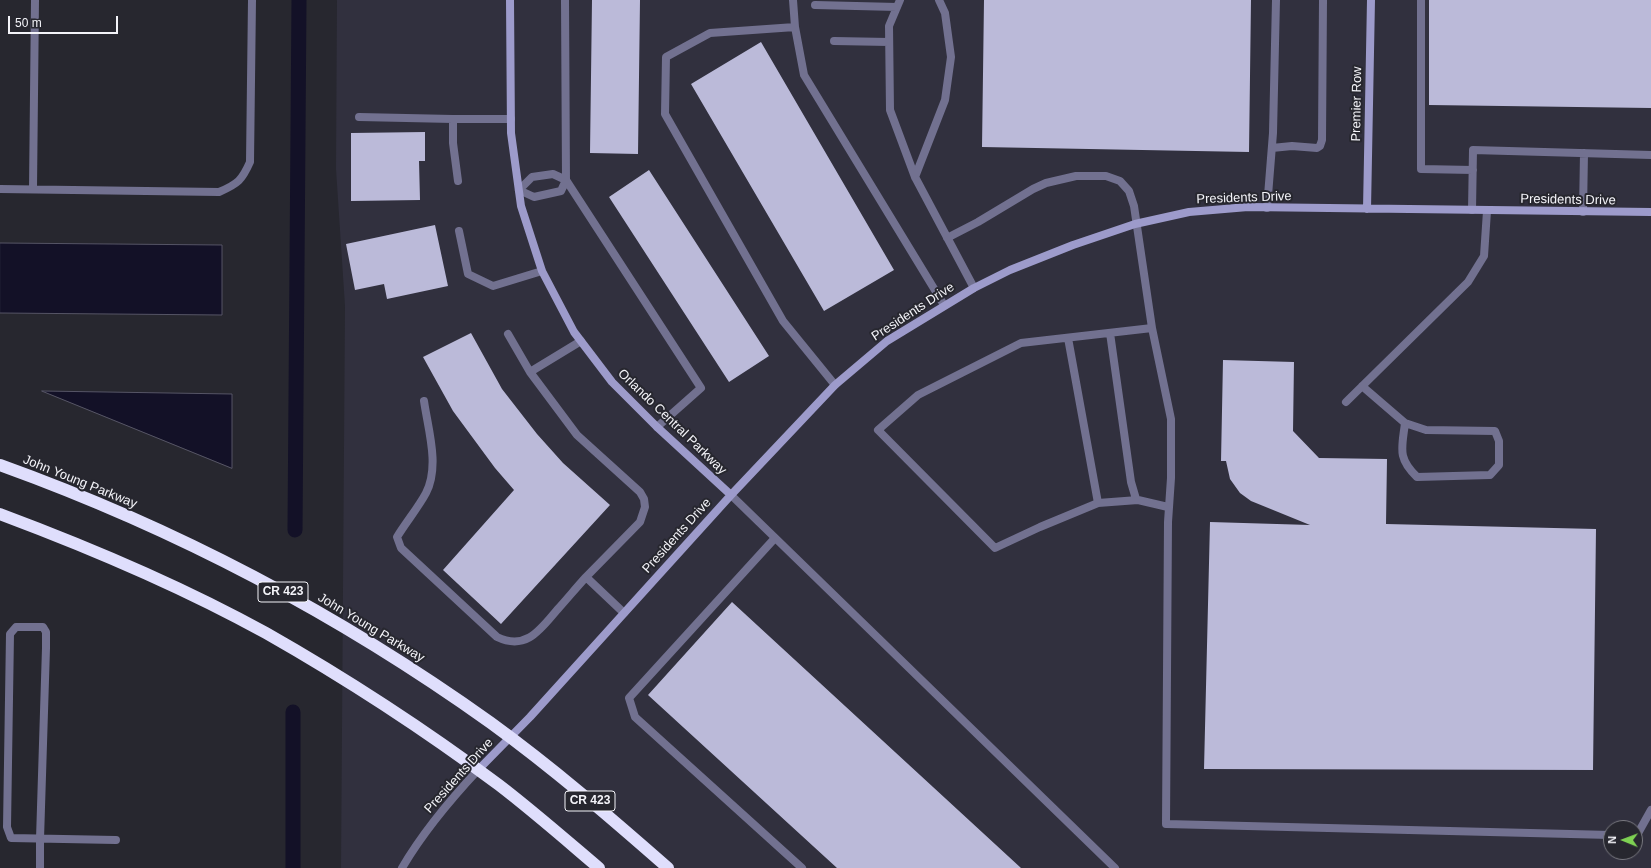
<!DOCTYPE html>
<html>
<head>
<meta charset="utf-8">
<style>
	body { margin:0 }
	#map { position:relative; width:1651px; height:868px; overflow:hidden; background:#27272f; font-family:Helvetica,sans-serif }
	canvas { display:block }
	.north { position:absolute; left:1603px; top:820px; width:40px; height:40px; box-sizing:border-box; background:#27272f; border:1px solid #797980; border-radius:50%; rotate:271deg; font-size:11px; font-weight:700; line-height:16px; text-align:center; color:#f4f4f9 }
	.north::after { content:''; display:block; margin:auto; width:14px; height:18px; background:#7ed153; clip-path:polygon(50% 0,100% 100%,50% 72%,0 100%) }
	.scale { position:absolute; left:8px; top:16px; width:110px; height:18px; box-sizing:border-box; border:2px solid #f4f4f9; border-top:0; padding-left:5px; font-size:12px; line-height:14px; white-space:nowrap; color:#f4f4f9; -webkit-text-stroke:3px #27272f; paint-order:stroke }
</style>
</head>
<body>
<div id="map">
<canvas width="1651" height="868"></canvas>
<div class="north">N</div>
<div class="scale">50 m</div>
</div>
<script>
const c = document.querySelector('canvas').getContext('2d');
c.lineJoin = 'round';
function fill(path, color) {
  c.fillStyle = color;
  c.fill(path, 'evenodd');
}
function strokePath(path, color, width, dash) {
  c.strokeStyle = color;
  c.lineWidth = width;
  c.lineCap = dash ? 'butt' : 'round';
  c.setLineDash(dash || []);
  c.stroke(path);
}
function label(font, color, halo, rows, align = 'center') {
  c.font = font + ' Helvetica,sans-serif';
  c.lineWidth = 4;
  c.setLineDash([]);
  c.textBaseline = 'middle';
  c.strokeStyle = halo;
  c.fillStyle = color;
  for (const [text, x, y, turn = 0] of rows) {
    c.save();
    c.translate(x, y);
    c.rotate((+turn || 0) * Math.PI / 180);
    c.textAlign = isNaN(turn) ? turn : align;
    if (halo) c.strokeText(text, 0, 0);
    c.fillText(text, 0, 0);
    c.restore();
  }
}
fill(new Path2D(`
	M 337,0 L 1651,0 L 1651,868 L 341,868 L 345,306 L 336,169 ZM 1611,828 L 1635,828 L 1635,852 L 1611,852 Z`), '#31303e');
const water = new Path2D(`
	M 0,243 L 222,245 L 222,315 L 0,313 Z
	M 42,391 L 232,394 L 232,468 Z`);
fill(water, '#131127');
strokePath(water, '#565566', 1);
strokePath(new Path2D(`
	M 295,530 L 299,0
	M 293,868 L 293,712`), '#131127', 15);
fill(new Path2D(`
	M 592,0 L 640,0 L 638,154 L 590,153 Z
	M 984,0 L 1251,0 L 1249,152 L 982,147 Z
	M 1429,0 L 1651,0 L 1651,108 L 1429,105 Z
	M 761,42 L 894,270 L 824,311 L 691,84 Z
	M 425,132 L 425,161 L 419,161 L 420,200 L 351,201 L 351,133 Z
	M 649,170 L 769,356 L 729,382 L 609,197 Z
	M 435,225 L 448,286 L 387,299 L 384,284 L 355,290 L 346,244 Z
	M 471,333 L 502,389 L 537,434 L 563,463 L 610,505 L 501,624 L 443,570 L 514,490 L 495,468 L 453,411 L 423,357 Z
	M 1223,360 L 1294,362 L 1293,431 L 1319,458 L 1387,459 L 1386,524 L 1596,529 L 1593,770 L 1204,769 L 1210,522 L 1310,525 L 1251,501 L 1240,493 L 1230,479 L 1226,461 L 1221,461 Z
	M 732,602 L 1021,868 L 837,868 L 648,695 Z`), '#bbbad9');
strokePath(new Path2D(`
	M 565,0 L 566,180 L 701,388 L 657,427
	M 793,0 L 795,27 L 804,75 L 944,305
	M 900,0 L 889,26 L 890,110 L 915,177 L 974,288
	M 1421,0 L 1421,169 L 1473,170
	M 815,5 L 897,7
	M 795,27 L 710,33 L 666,57 L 665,114 L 783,321 L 835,385
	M 834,41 L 889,42
	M 359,117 L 453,119
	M 1272,148 L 1292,146 L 1317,148 L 1320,146 L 1322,140 L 1323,0
	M 553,174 L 566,180 L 561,191 L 534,197 L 519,190 L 532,177 Z
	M 915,177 L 945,100 L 951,57 L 945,13 L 939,0
	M 458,181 L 453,143 L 453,119 L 511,119
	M 0,189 L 219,192 C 238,184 242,180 250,162 L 252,0
	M 33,189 L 35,0
	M 1267,208 L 1273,133 L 1276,0
	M 1472,210 L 1473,150 L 1651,155
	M 1583,212 L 1584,153
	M 459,231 L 468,274 L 493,286 L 542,271
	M 947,238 L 978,222 L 1033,189 L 1046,183 L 1076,176 L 1106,176 L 1120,181 L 1129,191 L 1134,206 L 1152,328 L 1171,419 L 1171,478 L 1168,522 L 1166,824 L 1611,835
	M 1152,328 L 1021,343 L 918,395 L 878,430 L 995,548 L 1040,527 L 1098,503 L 1138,500 L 1168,507
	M 1110,333 L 1131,482 L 1136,499
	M 508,334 L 530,372
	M 1068,338 L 1098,503
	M 581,341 L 530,372 L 577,435 L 640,492 L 644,499 L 645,507 L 640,522 L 586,577
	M 1362,386 L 1405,423 L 1426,430 L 1495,431 L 1499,441 L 1499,465 L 1490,475 L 1417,477 C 1397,458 1402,448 1405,423
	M 424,401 C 428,429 440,466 426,493 C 418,508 406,522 397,537 L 401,548 L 497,637 C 526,651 540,630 557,610 C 567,599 576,588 586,577 L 624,613
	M 1346,402 L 1468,282 L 1484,256 L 1487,211
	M 731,495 L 1115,868
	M 775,538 L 629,698 L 635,717 L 802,868
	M 1635,835 L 1637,835 L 1651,810
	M 40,868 L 40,839 L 46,648 L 46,632 L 43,627 L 16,627 L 10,634 L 7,827 L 11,838 L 116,840`), '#727190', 8);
strokePath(new Path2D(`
	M 402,868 C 423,832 450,800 478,770`), '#727190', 8);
strokePath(new Path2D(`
	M 510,0 L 511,133 L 521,206 L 542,271 L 574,332 L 612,382 L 657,427 L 731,495
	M 1367,209 L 1371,0
	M 478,770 L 530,717 L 731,495 L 835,385 L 887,341 L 974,288 L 1010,270 L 1073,245 L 1135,224 L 1189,212 L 1248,207 L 1651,212`), '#9d9bcb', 8);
strokePath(new Path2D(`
	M 0,465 C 175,528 340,615 491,723 C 553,768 611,818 668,868
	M 0,514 C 91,548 181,586 266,633 C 347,679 425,730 499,785 C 533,811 566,840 599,868`), '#dfdefc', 12);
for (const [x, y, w] of [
	[283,592,50],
	[590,801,50]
]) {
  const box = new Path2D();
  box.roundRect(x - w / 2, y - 10, w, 20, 3);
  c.fillStyle = '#27272f';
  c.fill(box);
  strokePath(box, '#f4f4f9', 1);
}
label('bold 12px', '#f4f4f9', null, [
	["CR 423",283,592],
	["CR 423",590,801]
]);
label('13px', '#f4f4f9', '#27272f', [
	["Premier Row",1357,104,-89],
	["Presidents Drive",1244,198,-2],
	["Presidents Drive",1568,200,1],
	["Presidents Drive",913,312,-33],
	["Orlando Central Parkway",672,422,44],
	["John Young Parkway",80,482,22],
	["Presidents Drive",677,536,-48],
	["John Young Parkway",371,628,31],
	["Presidents Drive",459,776,-48]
]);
</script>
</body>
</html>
